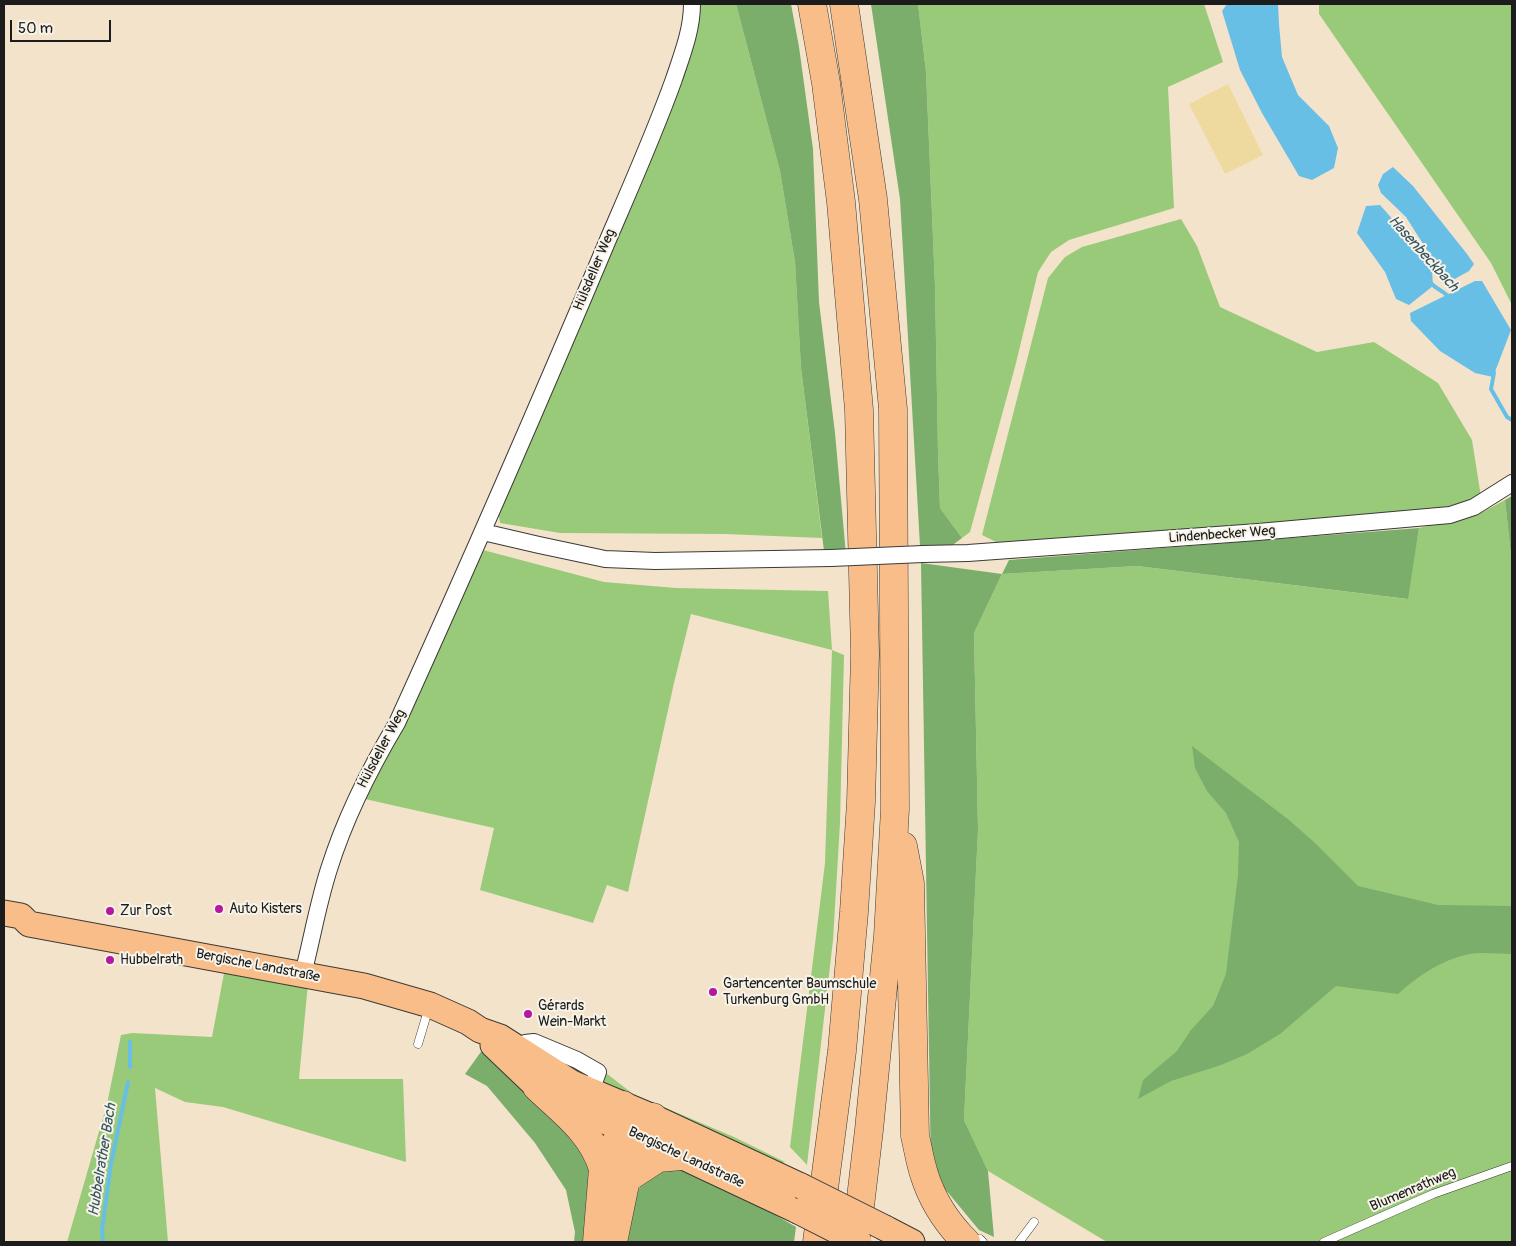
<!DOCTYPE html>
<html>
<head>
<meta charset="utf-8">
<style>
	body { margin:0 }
	#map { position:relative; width:1516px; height:1246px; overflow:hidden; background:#f4e3cb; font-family:Pangolin,sans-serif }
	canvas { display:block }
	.frame { position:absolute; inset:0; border:5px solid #1c1c1c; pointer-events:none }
	.scale { position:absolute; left:10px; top:20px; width:101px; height:22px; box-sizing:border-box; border:2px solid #1c1c1c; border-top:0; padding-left:6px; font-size:15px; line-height:18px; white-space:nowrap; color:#1c1c1c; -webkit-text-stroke:4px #f7f3e8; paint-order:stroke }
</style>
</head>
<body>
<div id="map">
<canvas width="1516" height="1246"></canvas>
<div class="frame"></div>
<div class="scale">50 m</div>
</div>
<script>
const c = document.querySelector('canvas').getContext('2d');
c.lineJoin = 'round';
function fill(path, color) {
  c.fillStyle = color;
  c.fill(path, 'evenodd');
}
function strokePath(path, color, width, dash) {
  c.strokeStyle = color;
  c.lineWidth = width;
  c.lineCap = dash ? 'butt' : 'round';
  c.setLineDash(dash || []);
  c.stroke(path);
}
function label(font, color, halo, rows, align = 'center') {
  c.font = font + ' Pangolin,sans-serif';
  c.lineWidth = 4;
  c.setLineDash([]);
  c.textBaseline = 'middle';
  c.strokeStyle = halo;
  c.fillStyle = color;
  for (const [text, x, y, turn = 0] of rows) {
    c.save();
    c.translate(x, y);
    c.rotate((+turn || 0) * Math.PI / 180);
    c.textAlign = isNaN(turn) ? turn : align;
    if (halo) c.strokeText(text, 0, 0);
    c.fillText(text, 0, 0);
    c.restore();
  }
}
fill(new Path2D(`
	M 697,4 L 736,4 L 780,171 L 795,262 L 801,368 L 822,538 L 725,534 L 560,533 L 500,523 L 498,511 Z
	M 918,4 L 1204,4 L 1223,62 L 1168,87 L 1174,208 L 1069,240 L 1051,252 L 1038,272 L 1015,367 L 970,532 L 962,538 L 940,508 L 938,453 L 935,286 L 926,72 Z
	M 1319,4 L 1512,4 L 1512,305 L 1491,263 L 1319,14 Z
	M 1181,219 L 1197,246 L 1220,307 L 1317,352 L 1374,342 L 1438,383 L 1472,440 L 1481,497 L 1417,515 L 1000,544 L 982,535 L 1048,278 L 1065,257 L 1082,247 Z
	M 1505,500 L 1512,565 L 1512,1242 L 1107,1242 L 988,1171 L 964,1120 L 978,830 L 974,633 L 1002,574 L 1137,566 L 1407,599 L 1419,528 L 1483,512 Z
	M 483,550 L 604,582 L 676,588 L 828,591 L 832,650 L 844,655 L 840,823 L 833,940 L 807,1165 L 790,1147 L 825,863 L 832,650 L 691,614 L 674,683 L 628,892 L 607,885 L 593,923 L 480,890 L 494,828 L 365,799 L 421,691 L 435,654 Z
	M 225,968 L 308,983 L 299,1079 L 403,1079 L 406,1162 L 223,1107 L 185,1102 L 155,1088 L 168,1242 L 67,1242 L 107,1104 L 121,1035 L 132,1033 L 212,1037 Z
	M 606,1073 L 633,1094 L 734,1137 L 785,1162 L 782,1163 L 603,1083 Z`), '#98ca7a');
fill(new Path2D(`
	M 736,4 L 791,4 L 799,47 L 813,149 L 819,302 L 835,433 L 846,555 L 824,551 L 801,368 L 795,262 L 780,171 Z
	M 871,4 L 918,4 L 926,72 L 935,286 L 938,453 L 940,508 L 962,538 L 950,547 L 920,546 L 900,199 Z
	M 1512,496 L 1512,565 L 1505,500 Z
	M 1419,528 L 1408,599 L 1137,566 L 1002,574 L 974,633 L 978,830 L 964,1120 L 988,1171 L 994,1237 L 979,1230 L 931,1172 L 921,563 L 1002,574 L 1009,560 Z
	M 1192,746 L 1289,820 L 1315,843 L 1358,886 L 1438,905 L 1512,906 L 1512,954 C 1499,954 1482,952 1469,954 C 1441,960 1418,976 1398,994 L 1336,986 L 1280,1034 L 1247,1054 L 1221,1065 L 1171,1081 L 1138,1099 L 1143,1080 L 1177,1051 L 1191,1030 L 1213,1006 L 1226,974 L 1238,875 L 1239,842 L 1226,813 L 1207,791 L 1195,768 Z
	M 483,1049 L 592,1152 L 592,1242 L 574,1242 L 575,1232 L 566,1190 L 535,1143 L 487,1086 L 465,1074 Z
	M 674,1166 L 717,1181 L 796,1227 L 794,1242 L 626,1242 L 638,1191 L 644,1178 Z`), '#7aae6a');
fill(new Path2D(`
	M 1228,84 L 1263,155 L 1225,174 L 1189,104 Z`), '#eeda9e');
fill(new Path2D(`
	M 1227,4 L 1278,4 L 1279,24 L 1282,57 L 1298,95 L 1329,126 L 1338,148 L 1334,168 L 1312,180 L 1299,176 L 1262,113 L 1240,70 L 1222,11 Z
	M 1393,167 L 1413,186 L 1467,254 L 1474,264 L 1469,271 L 1453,280 L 1444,277 L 1406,217 L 1381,193 L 1378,185 L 1383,174 Z
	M 1380,205 L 1403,231 L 1432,270 L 1433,286 L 1409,305 L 1396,299 L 1385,272 L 1357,233 L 1366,206 Z
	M 1475,281 L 1482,281 L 1511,330 L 1493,377 L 1475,373 L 1440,351 L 1411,321 L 1410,313 Z`), '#68bfe5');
strokePath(new Path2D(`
	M 1430,282 C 1435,289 1445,291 1449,298
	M 1493,371 L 1494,373 L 1491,389 L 1507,417 L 1512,420
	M 130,1042 L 130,1067
	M 103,1242 L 102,1230 L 111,1164 L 128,1082`), '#68bfe5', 4);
const lane = new Path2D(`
	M 418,1044 L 429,1007
	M 980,1239 L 983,1242
	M 1019,1242 L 1034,1222
	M 1324,1242 L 1433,1194 L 1512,1166`);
const street = new Path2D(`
	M 483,532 L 539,545 L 605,559 L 655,561 L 831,558
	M 923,554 L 968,553 L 1258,532 L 1450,515 L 1474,507 L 1512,483
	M 303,974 C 312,939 318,903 329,869 C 345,818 369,770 397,723 C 470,562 541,399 610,235 C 632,184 655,132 674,79 C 682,55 692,30 692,4
	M 518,1055 L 520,1049 L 525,1043 L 534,1042 L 577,1060 L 598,1072 L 591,1091`);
const primary = new Path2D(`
	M 4,913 L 21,916 L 29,924 L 364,986 L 430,1005 L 468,1022 L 480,1030 L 500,1037 L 572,1083 L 653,1117 L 801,1186
	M 493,1045 L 537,1087 L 576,1109 L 670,1149 L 681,1156 L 798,1211
	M 885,1228 L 912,1242`);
const highway = new Path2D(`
	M 812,4 L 826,83 L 841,202 L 859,410 L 865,654 L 861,802 L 854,912 L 842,1051 L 817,1242
	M 844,4 L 873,199 L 893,409 L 895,809 L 888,936 L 869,1130 L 856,1240
	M 903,846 L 910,883 L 915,1136 C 918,1148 920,1162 924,1174 C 932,1200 947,1223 966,1242
	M 537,1087 C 563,1112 593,1133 603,1169
	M 626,1179 L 658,1158 L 681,1156
	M 597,1242 L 603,1169 L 612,1148 L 625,1130 L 633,1123 L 653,1117
	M 613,1242 L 626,1179 L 636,1140 L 633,1123 L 623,1105`);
strokePath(lane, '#3c3a36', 9);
strokePath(street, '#3c3a36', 18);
strokePath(primary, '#3c3a36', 27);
strokePath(highway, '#3c3a36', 29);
strokePath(lane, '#fff', 8);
strokePath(street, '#fff', 16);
strokePath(primary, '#f8bd89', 25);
strokePath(highway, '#f8bd89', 28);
const streetBridge = new Path2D(`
	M 831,558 L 923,554`);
const primaryBridge = new Path2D(`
	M 801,1186 L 885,1228
	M 798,1211 L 859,1242`);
strokePath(streetBridge, '#3c3a36', 18, []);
strokePath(primaryBridge, '#3c3a36', 27, []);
strokePath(streetBridge, '#fff', 16);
strokePath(primaryBridge, '#f8bd89', 25);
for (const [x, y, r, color] of [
	[219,909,5,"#b5179e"],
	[110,911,5,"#b5179e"],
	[110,960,5,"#b5179e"],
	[713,992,5,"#b5179e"],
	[528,1014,5,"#b5179e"]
]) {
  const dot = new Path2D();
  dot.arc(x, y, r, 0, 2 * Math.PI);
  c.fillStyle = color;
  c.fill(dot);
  strokePath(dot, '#f7f3e8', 2);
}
label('14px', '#1c1c1c', '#f7f3e8', [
	["Hülsdeller Weg",595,270,-67],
	["Lindenbecker Weg",1222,535,-4],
	["Hülsdeller Weg",382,749,-62],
	["Bergische Landstraße",258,966,11],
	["Bergische Landstraße",686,1158,25],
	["Blumenrathweg",1413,1190,-23]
]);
label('14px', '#1c1c1c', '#f7f3e8', [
	["Auto Kisters",229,909],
	["Zur Post",120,911],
	["Hubbelrath",120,960],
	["Gartencenter Baumschule",723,984],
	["Turkenburg GmbH",723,1000],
	["Gérards",538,1006],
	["Wein-Markt",538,1022]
], 'left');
label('italic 15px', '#375562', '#f7f3e8', [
	["Hasenbeckbach",1423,254,48],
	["Hubbelrather Bach",103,1160,-81]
]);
</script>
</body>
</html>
